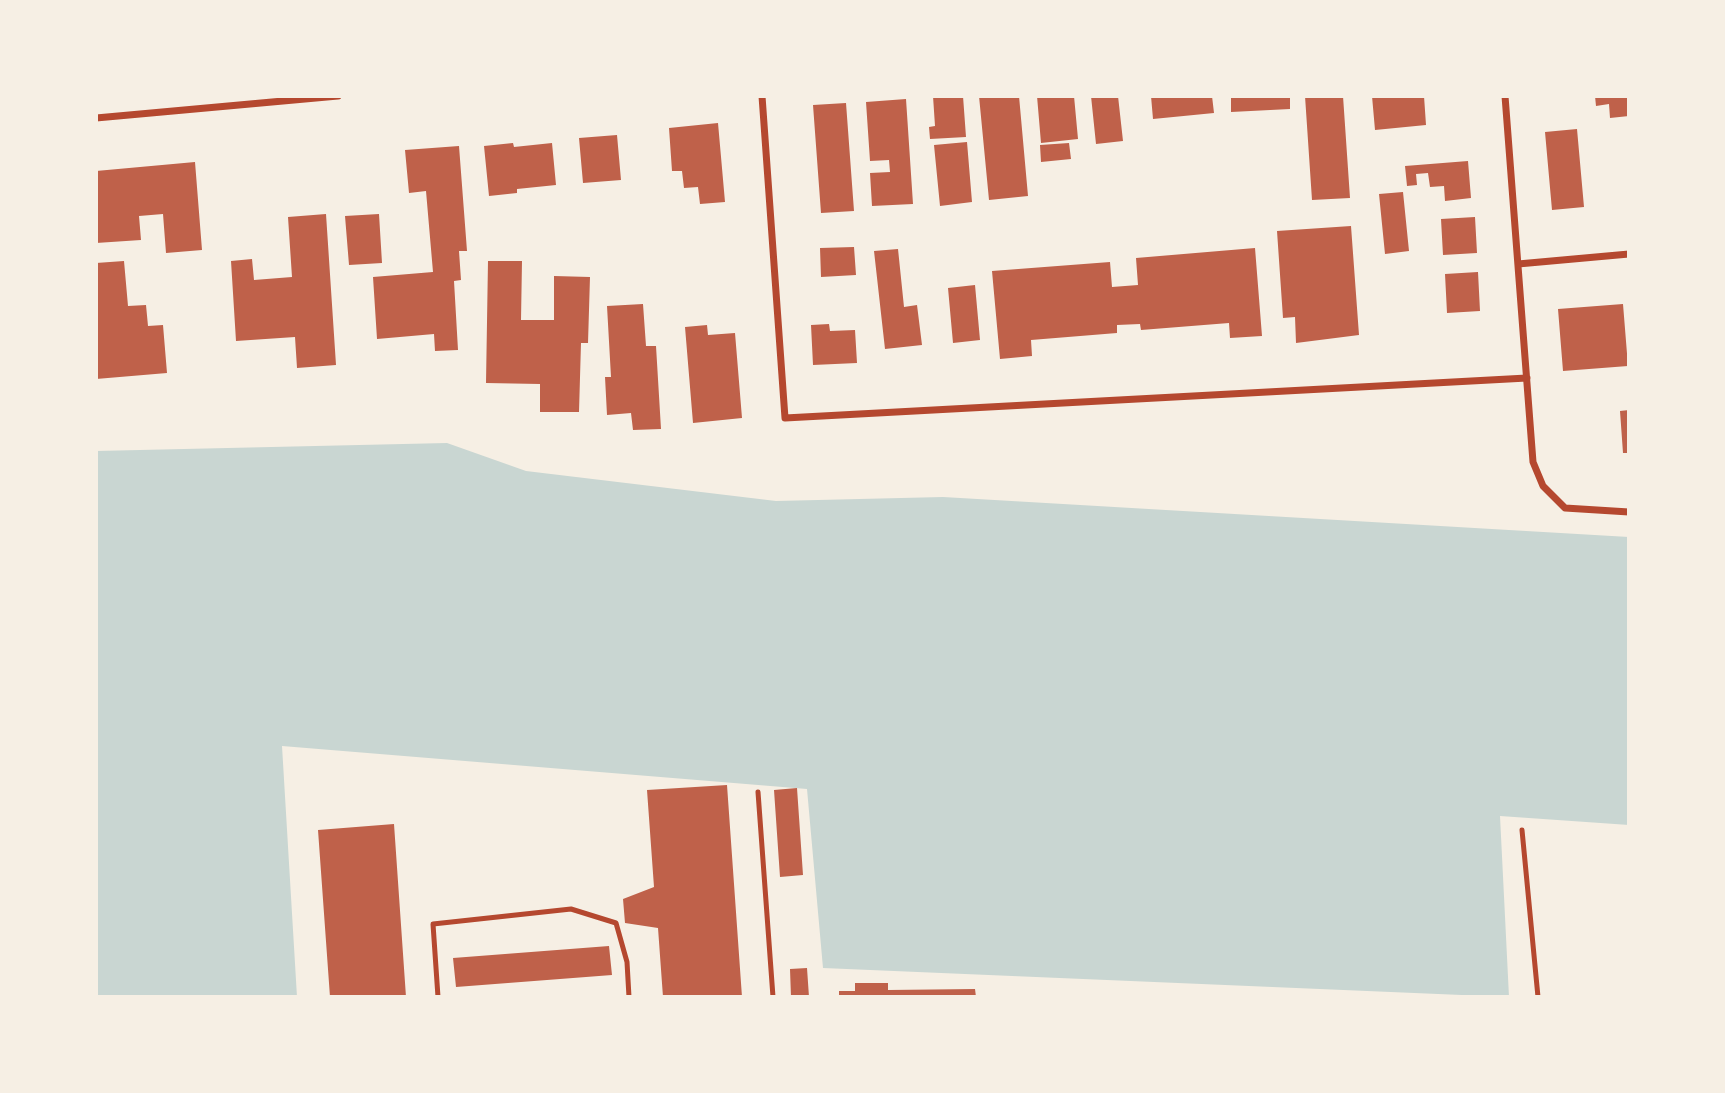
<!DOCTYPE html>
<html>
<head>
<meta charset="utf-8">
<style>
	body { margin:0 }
	#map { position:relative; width:1725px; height:1093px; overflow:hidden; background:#f6efe4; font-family:Manrope,sans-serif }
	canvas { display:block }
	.frame { position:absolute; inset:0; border:98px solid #f6efe4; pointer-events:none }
</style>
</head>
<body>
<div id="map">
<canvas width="1725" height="1093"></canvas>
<div class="frame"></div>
</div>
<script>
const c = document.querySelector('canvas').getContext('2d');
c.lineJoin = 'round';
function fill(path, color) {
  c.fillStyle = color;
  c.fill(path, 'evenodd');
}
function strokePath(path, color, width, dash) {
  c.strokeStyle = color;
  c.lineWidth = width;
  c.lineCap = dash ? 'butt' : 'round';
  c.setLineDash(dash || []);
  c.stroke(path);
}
fill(new Path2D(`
	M 447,443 L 526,471 L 776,501 L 943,497 L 1629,537 L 1629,825 L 1500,816 L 1509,997 L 823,968 L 807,789 L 282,746 L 297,997 L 96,997 L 96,451 Z`), '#c9d6d2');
fill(new Path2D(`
	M 933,96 L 963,96 L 966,137 L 930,139 L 929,127 L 935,126 Z
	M 979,96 L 1019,96 L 1028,196 L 989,200 Z
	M 1037,96 L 1074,96 L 1078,139 L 1041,143 Z
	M 1091,96 L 1118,96 L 1123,141 L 1096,144 Z
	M 1151,96 L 1212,96 L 1214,113 L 1153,119 Z
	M 1231,96 L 1290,96 L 1290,109 L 1231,112 Z
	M 1305,96 L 1343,96 L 1350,198 L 1312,200 Z
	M 1372,96 L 1424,96 L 1426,125 L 1375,130 Z
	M 1595,96 L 1629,96 L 1629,116 L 1610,118 L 1609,104 L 1596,106 Z
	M 906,99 L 913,204 L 872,206 L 870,173 L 890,172 L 889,160 L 870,161 L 866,102 Z
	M 846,103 L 854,211 L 821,213 L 813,105 Z
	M 718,123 L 725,202 L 700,204 L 698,187 L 684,188 L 682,171 L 672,171 L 669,128 Z
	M 1577,129 L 1584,207 L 1552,210 L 1545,132 Z
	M 617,135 L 621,180 L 583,183 L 579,138 Z
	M 967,142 L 972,202 L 940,206 L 934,145 Z
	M 513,143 L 514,147 L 552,143 L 556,185 L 517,189 L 517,193 L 489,196 L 484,146 Z
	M 1069,143 L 1071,159 L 1041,162 L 1040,145 Z
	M 459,146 L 467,251 L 459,251 L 461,280 L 454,281 L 458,350 L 435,351 L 434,334 L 377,339 L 373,277 L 433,272 L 426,191 L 409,193 L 405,150 Z
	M 1468,161 L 1471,198 L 1445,201 L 1444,186 L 1430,187 L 1428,173 L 1416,174 L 1417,185 L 1407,186 L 1405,166 Z
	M 195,162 L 202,250 L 166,253 L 163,214 L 139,216 L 141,240 L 96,243 L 96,171 Z
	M 1403,192 L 1409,251 L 1385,254 L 1379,194 Z
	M 326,214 L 336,365 L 297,368 L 295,337 L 236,341 L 231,261 L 252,259 L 254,280 L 292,277 L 288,217 Z
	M 379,214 L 382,263 L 349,265 L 345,216 Z
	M 1475,217 L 1477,253 L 1443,255 L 1441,219 Z
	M 1351,226 L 1359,335 L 1296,343 L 1295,317 L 1283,318 L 1277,231 Z
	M 854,247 L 856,275 L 821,277 L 820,248 Z
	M 1255,248 L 1262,336 L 1230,338 L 1229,323 L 1141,330 L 1140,324 L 1117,325 L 1117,333 L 1031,340 L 1032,356 L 1000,359 L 992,271 L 1110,262 L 1112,287 L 1138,285 L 1136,258 Z
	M 898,249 L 904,307 L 917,305 L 922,345 L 885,349 L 874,251 Z
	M 124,261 L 128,306 L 146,305 L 148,326 L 163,325 L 167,373 L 96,379 L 96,263 Z
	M 488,261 L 522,261 L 521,320 L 554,320 L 554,276 L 590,277 L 588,343 L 581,343 L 579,412 L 540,412 L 540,384 L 486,383 Z
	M 1478,272 L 1480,311 L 1447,313 L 1445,274 Z
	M 975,285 L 980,340 L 953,343 L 948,288 Z
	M 643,304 L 646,346 L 656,346 L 661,429 L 633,430 L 631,413 L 607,415 L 605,377 L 611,377 L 607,306 Z
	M 1623,304 L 1628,366 L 1563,371 L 1558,309 Z
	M 829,324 L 830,331 L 855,330 L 857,363 L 813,365 L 811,325 Z
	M 707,325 L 708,335 L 735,333 L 742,418 L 693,423 L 685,327 Z
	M 1629,410 L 1629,453 L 1623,453 L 1620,411 Z
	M 727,785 L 742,997 L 663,997 L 658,928 L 625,923 L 623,899 L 654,887 L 647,790 Z
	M 797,788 L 803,875 L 780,877 L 774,790 Z
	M 394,824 L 406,997 L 330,997 L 318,830 Z
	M 609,946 L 612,975 L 456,987 L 453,958 Z
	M 807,968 L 809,997 L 791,997 L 790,969 Z
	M 855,983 L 888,983 L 888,990 L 975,989 L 976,997 L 839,997 L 839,991 L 855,991 Z`), '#bf614a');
strokePath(new Path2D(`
	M 758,792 L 773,997
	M 1522,830 L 1538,997
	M 438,997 L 433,924 L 571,909 L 616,923 L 627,962 L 629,997`), '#b5482f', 5);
strokePath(new Path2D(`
	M 762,96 L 785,418 L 1527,378
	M 1505,96 L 1533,462 L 1543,486 L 1565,508 L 1629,512
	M 96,118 L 338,96
	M 1518,264 L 1629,254`), '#b5482f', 7);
</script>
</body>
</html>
